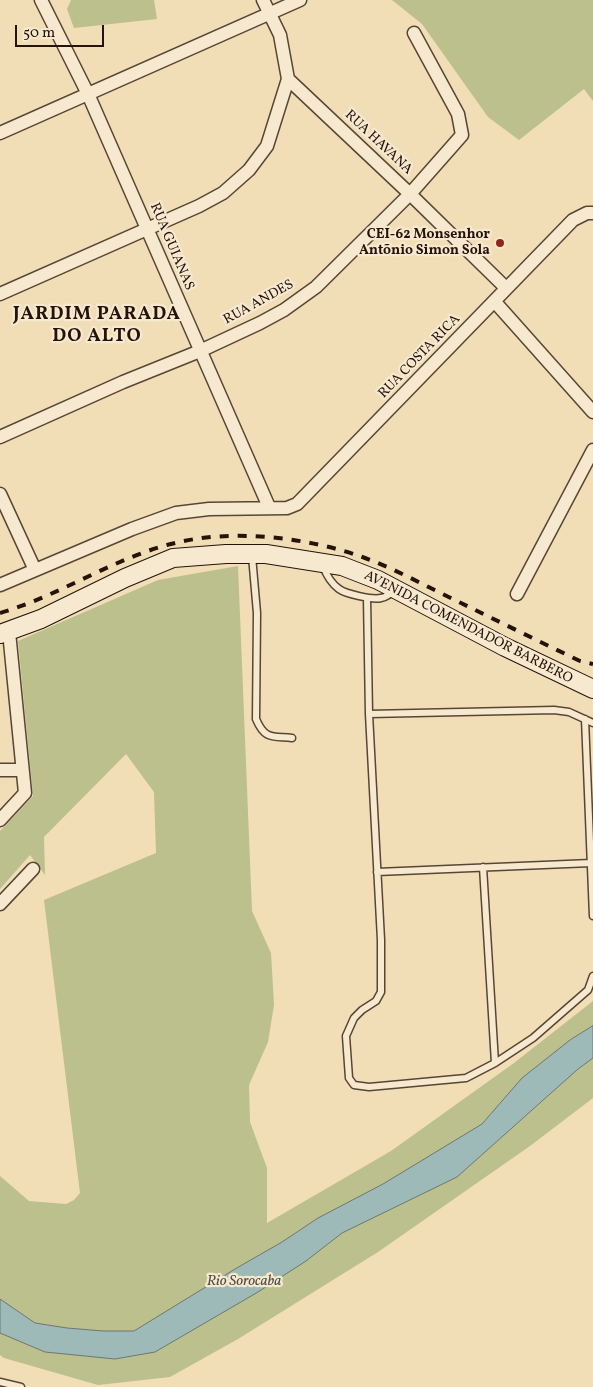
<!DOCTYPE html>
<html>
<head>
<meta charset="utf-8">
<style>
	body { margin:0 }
	#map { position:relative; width:593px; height:1387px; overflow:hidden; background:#f1ddb6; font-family:Vollkorn,serif }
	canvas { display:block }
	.scale { position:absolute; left:15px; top:25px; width:89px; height:22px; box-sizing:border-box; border:2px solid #251308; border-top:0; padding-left:6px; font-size:15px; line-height:18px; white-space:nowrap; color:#251308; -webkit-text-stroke:4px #f6e9d0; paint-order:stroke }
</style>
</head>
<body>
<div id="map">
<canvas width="593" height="1387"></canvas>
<div class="scale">50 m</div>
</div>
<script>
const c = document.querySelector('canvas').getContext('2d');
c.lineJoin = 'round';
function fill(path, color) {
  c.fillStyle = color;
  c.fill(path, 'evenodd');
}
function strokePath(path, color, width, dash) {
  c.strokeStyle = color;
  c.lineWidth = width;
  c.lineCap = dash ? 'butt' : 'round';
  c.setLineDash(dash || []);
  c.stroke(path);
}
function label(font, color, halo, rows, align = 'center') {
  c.font = font + ' Vollkorn,serif';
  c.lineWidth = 4.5;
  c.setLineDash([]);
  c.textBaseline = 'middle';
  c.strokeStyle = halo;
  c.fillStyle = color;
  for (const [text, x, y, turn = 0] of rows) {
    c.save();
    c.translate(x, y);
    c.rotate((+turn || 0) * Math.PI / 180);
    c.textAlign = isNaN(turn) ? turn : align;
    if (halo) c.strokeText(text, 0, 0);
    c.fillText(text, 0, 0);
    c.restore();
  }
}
fill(new Path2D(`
	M 71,0 L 154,0 L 157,19 L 74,28 L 67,9 Z
	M 392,0 L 593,0 L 593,101 L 584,89 L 519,140 L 488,117 L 422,24 Z
	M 238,566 L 252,911 L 271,953 L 274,1005 L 268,1042 L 249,1085 L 250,1122 L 267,1168 L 267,1223 L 391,1151 L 514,1063 L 593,1001 L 593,1098 L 530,1146 L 378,1252 L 238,1339 L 170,1377 L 98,1385 L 4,1358 L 0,1355 L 0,1176 L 29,1201 L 66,1204 L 74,1200 L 80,1193 L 44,900 L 156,853 L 154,792 L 126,754 L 44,837 L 45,875 L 30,855 L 0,889 L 0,831 L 33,796 L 18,641 L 158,580 Z`), '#bbc08d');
const water = new Path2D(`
	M 593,1026 L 593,1058 L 578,1069 L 457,1177 L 342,1233 L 306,1261 L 258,1292 L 155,1352 L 115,1359 L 45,1352 L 0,1333 L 0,1299 L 35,1323 L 67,1328 L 103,1331 L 134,1331 L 235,1269 L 282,1242 L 318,1218 L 383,1184 L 482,1124 L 522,1078 L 570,1040 Z`);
fill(water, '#9ebab8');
strokePath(water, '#6e7772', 1);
const service = new Path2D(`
	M 252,556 L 257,613 L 256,719 C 265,740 272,736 292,738
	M 323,566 C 326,574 332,584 339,589 C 346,594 372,600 381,598 C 387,597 390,594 394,590
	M 367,598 L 369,714 L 381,940 L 381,992 L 376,1001 L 362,1010 L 354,1018 L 346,1036 L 349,1078 L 354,1085 L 369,1087 L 466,1078 L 495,1063 L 533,1038 L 588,990 L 593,976
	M 369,714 L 554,710 L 569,712 L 593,723
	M 585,719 L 593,916
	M 483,867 L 495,1063
	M 377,872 L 591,863
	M 0,1382 L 21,1387`);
const minor = new Path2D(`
	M 41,0 L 88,94 L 269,507
	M 263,0 L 280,35 L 288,79 L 410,194 L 506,288
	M 0,133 L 300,0
	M 0,294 L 199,206 L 223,193 L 249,170 L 267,146 L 288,79
	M 495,302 L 593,412
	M 0,437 L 123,382 L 200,351 L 260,323 L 284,310 L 316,287 L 410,194 L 462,135 L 458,114 L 414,33
	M 0,494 L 35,570
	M 0,585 L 132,529 L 176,513 L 209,509 L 287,508 L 297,504 L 573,220 L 587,213 L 593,213
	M 517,594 L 593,450
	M 0,770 L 22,770
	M 0,820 L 25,793 L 9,632
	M 0,904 L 33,869`);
const secondary = new Path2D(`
	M 0,634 L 41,619 L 125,578 L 173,558 L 226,554 L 266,554 L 342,566 L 378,580 L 505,647 L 593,689`);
strokePath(service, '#584634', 9);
strokePath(minor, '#584634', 15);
strokePath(secondary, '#251308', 20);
strokePath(service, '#f6e9d0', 6);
strokePath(minor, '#f6e9d0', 12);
strokePath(secondary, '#f6e9d0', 18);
strokePath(new Path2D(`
	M 0,613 C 59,596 112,559 171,544 C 231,528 308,537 365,558 C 398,570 429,588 461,603 C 500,622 540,642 580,661 L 593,664`), '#251308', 4, [9, 9]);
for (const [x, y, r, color] of [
	[500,243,5,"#8f2418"]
]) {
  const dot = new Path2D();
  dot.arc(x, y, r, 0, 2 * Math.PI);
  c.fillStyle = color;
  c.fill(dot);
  strokePath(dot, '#f6e9d0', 2);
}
label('14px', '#251308', '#f6e9d0', [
	["RUA HAVANA",378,143,43],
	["RUA GUIANAS",171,247,67],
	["RUA ANDES",259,303,-29],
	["RUA COSTA RICA",420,357,-46],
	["AVENIDA COMENDADOR BARBERO",468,628,27]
]);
label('bold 14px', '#251308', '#f6e9d0', [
	["CEI-62 Monsenhor",490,235],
	["Antõnio Simon Sola",490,251]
], 'right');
label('italic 15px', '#4f4d46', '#f6e9d0', [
	["Rio Sorocaba",244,1282]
]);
c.letterSpacing = '1px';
label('bold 19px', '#251308', '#f6e9d0', [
	["JARDIM PARADA",97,316],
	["DO ALTO",97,338]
]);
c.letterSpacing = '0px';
</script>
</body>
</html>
